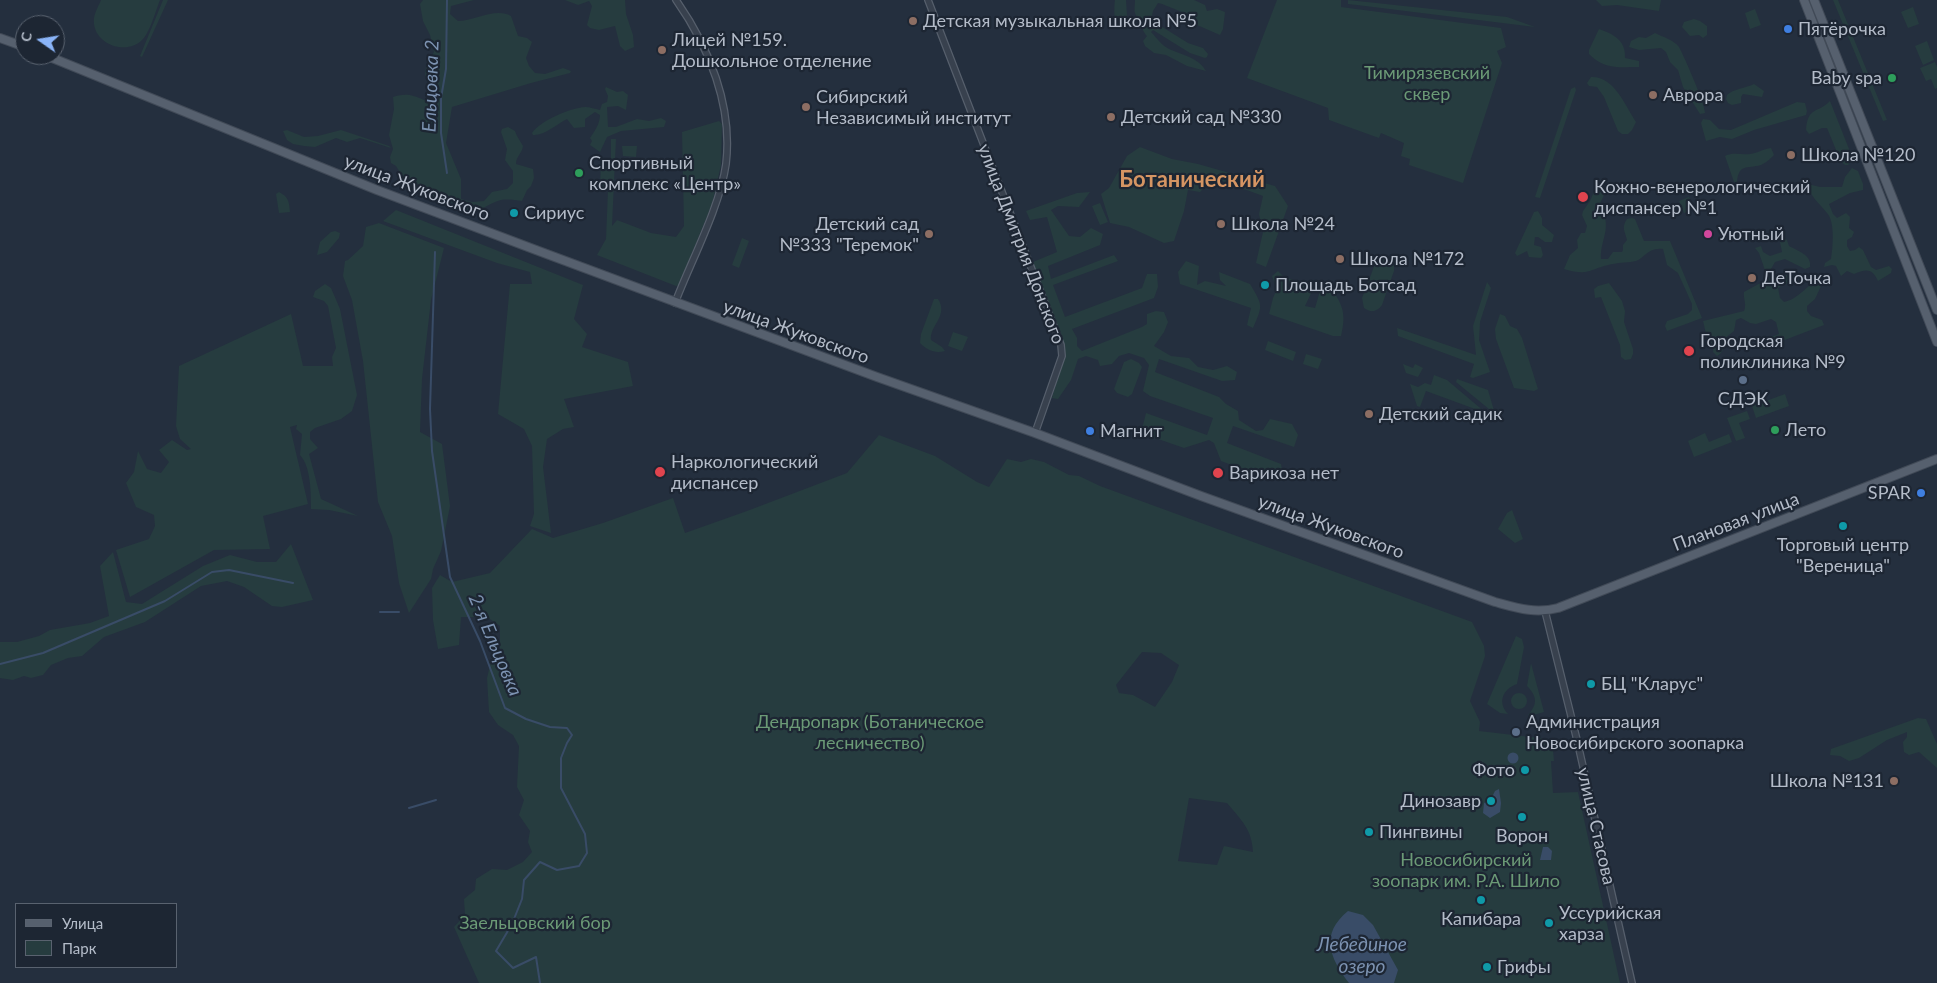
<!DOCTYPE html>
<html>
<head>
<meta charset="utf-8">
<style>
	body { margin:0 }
	#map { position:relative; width:1937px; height:983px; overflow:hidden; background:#242f3e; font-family:Lato,sans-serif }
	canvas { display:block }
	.legend { position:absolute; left:15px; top:903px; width:162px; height:65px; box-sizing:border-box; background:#1d2633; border:1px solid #59626f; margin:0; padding:6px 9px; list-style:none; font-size:15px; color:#b4bcc9 }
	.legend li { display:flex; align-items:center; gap:10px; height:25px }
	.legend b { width:25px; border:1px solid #59626f }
	.north { position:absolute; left:15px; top:15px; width:50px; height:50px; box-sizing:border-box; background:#1d2633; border:1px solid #59626f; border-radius:50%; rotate:283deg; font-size:14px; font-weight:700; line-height:20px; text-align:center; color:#b4bcc9 }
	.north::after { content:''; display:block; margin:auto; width:18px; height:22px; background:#8ab4f8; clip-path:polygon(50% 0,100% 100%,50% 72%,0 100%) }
</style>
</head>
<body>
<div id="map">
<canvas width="1937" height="983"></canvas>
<ul class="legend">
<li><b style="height:6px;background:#56606e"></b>Улица</li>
<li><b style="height:14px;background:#263c3f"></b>Парк</li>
</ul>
<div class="north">С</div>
</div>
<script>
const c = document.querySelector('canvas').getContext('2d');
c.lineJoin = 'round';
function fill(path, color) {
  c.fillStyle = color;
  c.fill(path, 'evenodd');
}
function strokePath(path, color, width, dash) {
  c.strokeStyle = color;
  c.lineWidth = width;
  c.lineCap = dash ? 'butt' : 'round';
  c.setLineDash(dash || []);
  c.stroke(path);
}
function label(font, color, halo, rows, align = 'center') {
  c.font = font + ' Lato,sans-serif';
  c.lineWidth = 4.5;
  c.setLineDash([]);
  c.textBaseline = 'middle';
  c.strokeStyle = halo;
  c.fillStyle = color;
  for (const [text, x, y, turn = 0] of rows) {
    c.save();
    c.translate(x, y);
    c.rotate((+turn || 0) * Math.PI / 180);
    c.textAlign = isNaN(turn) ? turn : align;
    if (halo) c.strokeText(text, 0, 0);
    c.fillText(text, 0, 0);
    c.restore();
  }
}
fill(new Path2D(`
	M 101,0 L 160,0 C 156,10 150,32 143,39 C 127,57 91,44 94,18 C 95,12 99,5 101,0 Z
	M 163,0 L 168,0 L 142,57 L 140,56 Z
	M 423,0 L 474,0 L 451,6 L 450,14 L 458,21 C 474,21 496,7 511,16 L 518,36 L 527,38 L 532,42 L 526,58 L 529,66 L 535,73 L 545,74 L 563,68 L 571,71 L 570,73 L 531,83 L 452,107 L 446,143 L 461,179 L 461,199 L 472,202 L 484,201 L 492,192 L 507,189 L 513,183 L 513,171 L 505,160 L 507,149 L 501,132 L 502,129 L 508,127 L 515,131 L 517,136 L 523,146 C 522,154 516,156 516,164 L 533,169 L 534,178 L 531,186 L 527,190 L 522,201 C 515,200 508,199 501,200 C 485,204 481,215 459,211 L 455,203 L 439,201 L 419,184 L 408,185 L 396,166 L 391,163 L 390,157 L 393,149 L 389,135 L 394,109 L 393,97 C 406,93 412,95 424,100 C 430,96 432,88 431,82 L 426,79 C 423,68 429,61 434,52 L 430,35 L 423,21 L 420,4 Z
	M 565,0 L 625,0 L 626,14 L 633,35 L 634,47 L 625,51 L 620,46 L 615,26 L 599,30 L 590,28 L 587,25 L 592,6 L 589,1 L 578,5 Z
	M 1115,0 L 1126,0 L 1127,15 L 1123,26 L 1116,25 C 1114,21 1114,4 1115,0 Z
	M 1135,0 L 1194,0 L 1205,5 L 1207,11 L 1217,9 L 1225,12 L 1223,29 L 1220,35 L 1197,25 L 1192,16 L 1162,4 L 1158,3 L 1153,11 L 1151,20 L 1188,43 L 1203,48 L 1208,54 L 1207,57 L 1205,58 L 1190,53 L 1153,30 L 1151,32 C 1157,38 1161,45 1169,49 C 1182,55 1198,57 1206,71 L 1187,66 L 1166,55 L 1154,53 L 1145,46 L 1143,41 L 1147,36 C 1145,35 1136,17 1135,13 C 1134,10 1135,4 1135,0 Z
	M 1277,0 L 1341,0 L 1341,7 L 1501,28 L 1506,47 L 1497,51 L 1502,63 L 1463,183 L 1409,165 L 1410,159 L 1401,156 L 1404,143 L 1381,133 L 1379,138 L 1329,120 L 1328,108 L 1247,78 Z
	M 1348,0 L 1507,17 L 1535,27 L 1357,5 L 1348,4 Z
	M 1596,0 L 1661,0 L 1659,11 L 1617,5 L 1602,6 Z
	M 1833,0 L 1838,0 L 1887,120 L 1883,121 Z
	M 1913,7 L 1919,24 L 1908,28 L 1901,12 Z
	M 1755,9 L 1761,25 L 1750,29 L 1745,13 Z
	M 1694,19 L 1700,21 L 1707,26 L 1707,35 L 1703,38 L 1699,35 L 1690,36 L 1682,27 L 1684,22 Z
	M 1599,29 C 1613,34 1626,40 1625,58 L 1639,61 L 1639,67 C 1618,67 1605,70 1589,54 L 1589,50 Z
	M 1655,33 C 1663,37 1674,40 1679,47 C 1684,56 1705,104 1705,113 L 1700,114 L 1683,87 L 1678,70 L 1670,62 L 1666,52 L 1661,48 L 1639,50 L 1629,47 L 1631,41 L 1639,37 L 1646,38 Z
	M 1927,41 L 1934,60 L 1923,65 L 1915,46 Z
	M 1935,62 L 1937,67 L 1937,88 L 1935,89 L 1931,79 L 1926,81 L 1920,68 Z
	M 1591,77 C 1614,76 1625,105 1636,122 L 1632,130 L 1628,134 L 1622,134 L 1618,131 L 1604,97 L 1597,87 L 1589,86 L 1587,83 Z
	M 1754,84 L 1764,91 L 1762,97 L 1743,94 L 1741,97 L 1741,103 L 1732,105 L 1728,103 L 1726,99 L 1727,95 C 1733,89 1746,88 1754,84 Z
	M 606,87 L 617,92 L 623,91 L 628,95 L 626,110 L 618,106 L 607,107 L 608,127 L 616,127 L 637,119 L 649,121 L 661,118 L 666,121 L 664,127 L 621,131 L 607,137 L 600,152 L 590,145 L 592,141 L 590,138 C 595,131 600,123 600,115 L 595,112 L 585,119 L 585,127 L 574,128 L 567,119 C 557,124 544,136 533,135 L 532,133 C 540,121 570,108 585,107 C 590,107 595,109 600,110 L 602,104 L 607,102 L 608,96 L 605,89 Z
	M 1575,87 L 1576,90 L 1540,198 L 1535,197 L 1571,89 Z
	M 1830,101 L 1853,159 L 1848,165 L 1845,165 L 1841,162 L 1827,128 L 1822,128 L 1809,134 L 1806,130 C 1808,106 1817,114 1830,101 Z
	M 1797,102 L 1805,103 L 1807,111 L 1806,115 L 1754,130 L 1732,139 L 1720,137 L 1706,141 L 1701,123 L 1703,119 L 1710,120 L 1719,129 L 1731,130 Z
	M 719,121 L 722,124 L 721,165 L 712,204 L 679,285 L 676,286 L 597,255 L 606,239 L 608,190 L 600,189 L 601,159 L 611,159 L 611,139 L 616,139 L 612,226 L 617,220 L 651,233 L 676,237 L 684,226 L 682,132 Z
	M 287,130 L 304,137 L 318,136 L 341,130 L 389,146 L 391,148 L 360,138 L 347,142 L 336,138 L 315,147 L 304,146 L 293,144 L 287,140 L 283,131 Z
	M 622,146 L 637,146 L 636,157 L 623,156 Z
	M 1140,147 L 1172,159 L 1198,164 L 1275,186 L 1288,206 L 1266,267 L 1256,263 L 1263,232 L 1259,214 L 1263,196 L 1214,178 L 1200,192 L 1188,190 L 1184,211 L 1174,241 L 1164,243 L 1129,227 L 1110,223 L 1101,194 L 1109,188 L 1127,156 Z
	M 1771,148 L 1774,155 C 1771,158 1766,163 1761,165 C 1747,169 1738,163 1737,184 L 1734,182 L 1725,156 C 1733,152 1741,155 1750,154 C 1758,153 1763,149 1771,148 Z
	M 1852,168 L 1858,171 L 1863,184 L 1863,190 L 1850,193 L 1829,204 L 1833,214 L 1837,218 L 1846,213 L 1850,217 L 1849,228 L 1854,232 L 1852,237 L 1847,240 L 1847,246 L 1850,251 L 1855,250 L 1859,247 L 1863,250 L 1871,267 L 1876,270 L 1889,266 L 1892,269 L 1891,273 L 1878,281 C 1872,268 1866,269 1854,274 L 1847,271 L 1841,276 L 1836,266 L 1832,265 L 1824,267 L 1825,263 L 1831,259 C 1833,247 1835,221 1827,213 C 1819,203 1810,197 1808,184 L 1820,187 L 1842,187 L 1845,177 Z
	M 1598,182 L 1602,182 L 1605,193 L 1597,210 L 1604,214 C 1610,232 1600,241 1601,259 L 1608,259 L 1613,252 L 1622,252 L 1623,250 L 1623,245 L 1627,240 C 1625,231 1621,228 1627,219 L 1632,218 L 1635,219 L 1644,241 L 1670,241 L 1702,318 L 1667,331 L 1665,326 L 1667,321 L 1688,314 L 1692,310 L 1692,304 L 1678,273 L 1667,265 L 1663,249 C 1648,247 1646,257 1636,261 C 1629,263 1620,262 1613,264 C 1590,268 1590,277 1564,269 L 1570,255 L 1578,248 L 1577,240 L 1581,233 L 1585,233 L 1587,226 L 1582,215 L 1583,211 L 1590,201 Z
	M 279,192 C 289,197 289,202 290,212 L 279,213 L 276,194 Z
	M 1090,192 L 1079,207 L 1058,206 L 1051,210 L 1069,236 L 1080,237 L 1091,228 L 1103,234 L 1100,245 L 1048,266 L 1051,279 L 1114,255 L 1118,261 L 1053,285 L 1065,317 L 1142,288 L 1147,274 L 1157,274 L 1158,287 L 1154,298 L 1072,329 L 1077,338 L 1077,346 L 1082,351 L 1142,327 L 1147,324 L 1147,314 L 1156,311 L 1164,312 L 1168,322 L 1164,332 L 1154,346 L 1171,356 L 1189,358 L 1198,367 L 1213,370 L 1227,366 L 1237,372 L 1235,380 L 1222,381 L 1159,359 L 1155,372 L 1219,397 L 1226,404 L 1238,411 L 1239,420 L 1256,431 L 1263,430 L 1270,419 L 1292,424 L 1298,435 L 1294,447 L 1233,426 L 1227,443 L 1281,464 L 1283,476 L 1266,478 L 1221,461 L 1214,443 L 1209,440 L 1184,448 L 1141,433 L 1146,413 L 1207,435 L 1213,418 L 1150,396 L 1143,391 L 1149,365 L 1144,358 L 1129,353 L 1119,356 L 1112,364 L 1100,366 L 1098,360 L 1086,356 L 1078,359 L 1071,380 L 1058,399 L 1052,398 L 1064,355 L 1063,345 L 1033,262 L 1057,252 L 1047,217 L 1030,220 L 1026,211 L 1077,193 Z
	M 1689,197 L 1694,209 L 1684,213 L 1679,201 Z
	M 1100,203 L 1108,222 L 1100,225 L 1092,206 Z
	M 396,210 L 583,285 L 574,319 L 587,334 L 582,347 L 628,362 L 633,386 L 564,399 L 574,427 L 563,429 L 547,439 L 543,467 L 551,533 L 530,526 L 534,514 L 532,446 L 524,429 L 498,414 L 510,284 L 532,284 L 530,272 L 497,263 L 383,221 Z
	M 1538,211 L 1542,218 L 1542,225 L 1554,235 L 1552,242 L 1545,242 L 1538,237 L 1535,237 L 1534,245 L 1541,247 L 1543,255 L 1541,258 L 1529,257 L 1527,251 L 1517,256 L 1515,253 L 1534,212 Z
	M 379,223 L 444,248 L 431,300 L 422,379 L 420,432 L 442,444 L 450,506 L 441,551 L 433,569 L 431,579 L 409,613 L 399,583 L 392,536 L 378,502 L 363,361 L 352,300 L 343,276 L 345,261 L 348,260 L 363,246 L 366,227 Z
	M 335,231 L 340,233 L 339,238 L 327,252 L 317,255 L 320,242 L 331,232 Z
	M 1783,237 L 1787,240 L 1789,246 C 1798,251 1812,255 1810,267 L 1805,269 L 1785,259 L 1775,262 L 1771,269 L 1775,278 L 1786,275 L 1791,278 L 1788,283 L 1778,288 L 1780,298 L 1784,302 C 1800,299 1806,284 1820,280 L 1822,284 L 1815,299 L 1807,306 L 1807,311 L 1811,316 L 1822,320 L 1824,325 L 1761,349 L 1757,345 L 1761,341 L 1779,334 L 1776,322 L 1771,319 L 1756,324 L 1750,323 L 1741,318 L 1736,320 L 1734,331 L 1725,338 C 1724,346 1724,352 1717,356 L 1713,352 L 1714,346 L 1707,338 L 1703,321 L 1744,311 C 1747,304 1743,299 1744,292 L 1764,281 L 1767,276 L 1759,253 L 1755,248 L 1761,246 L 1763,252 L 1770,256 L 1782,252 L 1780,242 Z
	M 742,238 L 749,241 L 739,268 L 732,265 Z
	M 1382,257 C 1391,258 1395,262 1394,271 L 1382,305 C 1377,312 1371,313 1364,308 L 1362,298 L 1375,264 L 1378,259 Z
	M 1186,261 L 1199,266 L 1197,285 L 1205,281 L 1226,286 L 1220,280 L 1219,272 L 1250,284 C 1263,306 1263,305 1253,328 L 1247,325 L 1251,308 L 1180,284 L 1178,272 Z
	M 1278,271 L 1284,277 L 1314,287 L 1305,306 L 1315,308 L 1320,291 L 1331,289 C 1344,305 1346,316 1341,336 L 1333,336 L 1269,314 L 1273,298 L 1277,289 L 1272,276 Z
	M 1487,282 L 1491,288 L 1480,322 L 1479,340 L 1490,372 L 1473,378 L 1470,377 L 1474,364 L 1398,336 L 1397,328 L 1476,355 L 1473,326 Z
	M 1609,283 L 1622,301 L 1625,311 L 1624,322 L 1633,349 L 1633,354 L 1631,359 L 1625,360 L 1621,357 L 1620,345 L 1601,297 L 1595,298 L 1594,289 L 1598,286 Z
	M 325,284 L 331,288 L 340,309 L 357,395 L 352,411 L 341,419 L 315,428 L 310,432 L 310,439 L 318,448 L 309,454 L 321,499 L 358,516 L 329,510 L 311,509 C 311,493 311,467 300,455 L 302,434 L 296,429 L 297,425 L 290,427 L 308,504 L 263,516 L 270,549 L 214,550 L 130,597 L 116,550 L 149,539 L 155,526 L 154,515 L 136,507 L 126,483 L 134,472 L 138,451 L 147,469 L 161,473 L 169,462 L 159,450 L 172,440 L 187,450 L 191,449 L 180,439 L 176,426 L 179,366 L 291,314 L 303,366 L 333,366 L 332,357 L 336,348 L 328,306 L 324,301 L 313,297 L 315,291 Z
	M 934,299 L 938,299 C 949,316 929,326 931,340 L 942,347 L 945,351 C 935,354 927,350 920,343 L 921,334 Z
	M 1500,314 L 1505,316 L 1510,326 L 1517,329 L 1522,338 L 1538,389 L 1534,391 L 1514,388 L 1496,339 L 1495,329 Z
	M 953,332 L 968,337 L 962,351 L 948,346 Z
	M 1268,341 L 1296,352 L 1293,361 L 1265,350 Z
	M 1306,354 L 1322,359 L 1318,369 L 1303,364 Z
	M 1131,359 L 1139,363 L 1142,367 L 1132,394 L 1128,397 L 1117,393 L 1114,389 L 1124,362 Z
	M 1403,364 L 1413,368 L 1415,364 L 1423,368 L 1418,377 L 1406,373 Z
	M 1434,375 L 1447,380 L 1486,413 L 1426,391 L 1420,407 L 1417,406 L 1410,384 L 1418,387 L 1425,383 L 1431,385 Z
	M 1457,379 L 1488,390 L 1495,414 L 1456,382 Z
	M 1785,394 L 1789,406 L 1756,418 L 1752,406 Z
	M 1747,411 L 1750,419 L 1739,423 L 1745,438 L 1736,441 L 1727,418 Z
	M 1705,433 L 1709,442 L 1729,434 L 1732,442 L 1694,457 L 1688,441 Z
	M 879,435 L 935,456 L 977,482 L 989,487 L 1007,459 L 1021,462 L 1031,459 L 1044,462 L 1069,475 L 1079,476 L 1100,486 L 1472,622 L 1484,646 L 1485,656 L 1470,701 L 1480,722 L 1479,731 L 1548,739 L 1547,748 L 1553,750 L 1554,761 L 1551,761 L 1553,793 L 1578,792 L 1620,983 L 479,983 L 454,927 L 465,915 L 464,899 L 475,890 L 476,879 L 492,869 L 507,870 L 523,862 L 532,852 L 528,842 L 530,831 L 519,815 L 524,800 L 517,787 L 519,746 L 513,735 L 498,725 L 489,712 L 487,678 L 491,661 L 500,653 L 500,626 L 487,617 L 461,617 L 459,645 L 438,649 L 433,620 L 432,588 L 440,575 L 452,582 L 490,573 L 532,529 L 553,538 L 603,523 L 673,498 L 685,533 L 747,511 L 847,473 ZM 1142,652 L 1161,653 L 1179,665 L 1172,682 L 1155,707 L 1133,695 L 1119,693 L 1116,685 ZM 1189,798 L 1227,803 C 1241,820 1252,829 1253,852 L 1224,846 L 1217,865 L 1178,861 Z
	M 1512,510 L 1523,539 L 1515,543 L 1498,529 L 1507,513 Z
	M 291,544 L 313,600 L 282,607 L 272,606 L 244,587 L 227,581 L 201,586 L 145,622 L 104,637 L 82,656 L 68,658 L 51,665 L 43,675 L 31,678 L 24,676 L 13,680 L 0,678 L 0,642 L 17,642 L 39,636 L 50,630 L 90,623 L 109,616 L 100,566 L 113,552 L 126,602 L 142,604 L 203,566 L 230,555 L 257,562 L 276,562 Z
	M 1516,636 L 1522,639 L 1524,647 L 1517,684 C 1503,689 1497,702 1508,714 L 1500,713 L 1487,704 Z
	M 1531,663 L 1544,712 L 1530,716 L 1528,715 C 1538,704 1537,696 1527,686 Z
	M1511 701a8 8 0 1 1 16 0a8 8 0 1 1-16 0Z
	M 1918,718 L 1926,719 L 1937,744 L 1937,768 L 1919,752 L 1909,755 L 1904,752 L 1903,742 L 1907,737 L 1907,732 L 1887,740 L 1859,758 L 1849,761 L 1840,756 L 1830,755 L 1831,749 Z`), '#263c3f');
fill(new Path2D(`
	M1507.5 758a5.5 5.5 0 1 1 11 0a5.5 5.5 0 1 1-11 0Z
	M 1499,789 L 1501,803 L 1500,812 L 1490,818 L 1483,813 L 1484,803 L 1494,798 L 1493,795 L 1495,791 Z
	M 1543,847 L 1548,847 L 1552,851 L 1551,860 L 1540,860 Z
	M 1348,911 L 1363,915 L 1373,925 L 1398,970 L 1394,983 L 1349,983 C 1329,957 1320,934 1348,911 Z`), '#394c67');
strokePath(new Path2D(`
	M 447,0 L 446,69 L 441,98 L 441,133 L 447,173
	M 435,252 L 430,409 L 432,451 L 450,577 L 480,641 L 505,708 L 526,719 L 550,727 L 567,728 L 572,735 L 567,743 L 561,758 L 561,788 L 585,834 L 587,853 L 579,866 L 557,870 L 540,862 L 524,880 L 522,899 L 512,924 L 496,951 L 513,968 L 536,957 L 540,983
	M 380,612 L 399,612
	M 0,664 L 43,653 L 165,601 L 212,572 L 229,570 L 293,583
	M 409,808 L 436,800`), '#394c67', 2);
const minor = new Path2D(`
	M 928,0 L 1061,345 L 1062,356 L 1035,433
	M 675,303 C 691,261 720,207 726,164 C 733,106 709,47 676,0
	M 1545,611 L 1577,740 L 1632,983`);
const major = new Path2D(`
	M 1804,0 L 1937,342
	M 1814,0 L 1937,310
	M 0,38 L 25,47
	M 45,55 L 377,190 L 536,250 L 877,377 L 1035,433 L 1201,496 L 1495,602 C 1517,608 1535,614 1558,608 L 1937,459`);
strokePath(minor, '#565f6c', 8);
strokePath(major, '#414a57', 10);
strokePath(minor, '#38414e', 5.5);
strokePath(major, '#56606e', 8);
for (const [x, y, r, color] of [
	[913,21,5,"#8d6e63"],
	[1788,29,5,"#3f7fe0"],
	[662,50,5,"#8d6e63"],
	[1892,78,5,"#2e9e5b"],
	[1653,95,5,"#8d6e63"],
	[806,107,5,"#8d6e63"],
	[1111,117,5,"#8d6e63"],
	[1791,155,5,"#8d6e63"],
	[579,173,5,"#2e9e5b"],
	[1583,197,6,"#e0444e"],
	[514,213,5,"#0f9aa8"],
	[1221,224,5,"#8d6e63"],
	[929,234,5,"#8d6e63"],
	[1708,234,5,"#d1479c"],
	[1340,259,5,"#8d6e63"],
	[1752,278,5,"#8d6e63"],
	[1265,285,5,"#0f9aa8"],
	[1689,351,6,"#e0444e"],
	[1743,380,5,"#5c6f8a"],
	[1369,414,5,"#8d6e63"],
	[1775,430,5,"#2e9e5b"],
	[1090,431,5,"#3f7fe0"],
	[660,472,6,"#e0444e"],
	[1218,473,6,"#e0444e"],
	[1921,493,5,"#3f7fe0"],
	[1843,526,5,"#0f9aa8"],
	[1591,684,5,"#0f9aa8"],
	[1516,732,5,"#5c6f8a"],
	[1525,770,5,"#0f9aa8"],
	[1894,781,5,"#8d6e63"],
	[1491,801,5,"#0f9aa8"],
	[1522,817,5,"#0f9aa8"],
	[1369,832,5,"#0f9aa8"],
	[1481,900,5,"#0f9aa8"],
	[1549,923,5,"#0f9aa8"],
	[1487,967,5,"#0f9aa8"]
]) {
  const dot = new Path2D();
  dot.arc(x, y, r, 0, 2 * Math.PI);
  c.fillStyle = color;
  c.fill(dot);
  strokePath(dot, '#1d2633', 2);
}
label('18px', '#b4bcc9', '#1d2633', [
	["Детская музыкальная школа №5",923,21],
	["Пятёрочка",1798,29],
	["Лицей №159.",672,40],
	["Дошкольное отделение",672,61],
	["Baby spa",1882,78,"right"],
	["Аврора",1663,95],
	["Сибирский",816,97],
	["Независимый институт",816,118],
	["Детский сад №330",1121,117],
	["Школа №120",1801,155],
	["Спортивный",589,163],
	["комплекс «Центр»",589,184],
	["Кожно-венерологический",1594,187],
	["диспансер №1",1594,208],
	["Сириус",524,213],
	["Детский сад",919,224,"right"],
	["№333 \"Теремок\"",919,245,"right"],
	["Школа №24",1231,224],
	["Уютный",1718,234],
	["Школа №172",1350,259],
	["ДеТочка",1762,278],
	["Площадь Ботсад",1275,285],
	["Городская",1700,341],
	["поликлиника №9",1700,362],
	["СДЭК",1743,399,"center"],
	["Детский садик",1379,414],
	["Лето",1785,430],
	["Магнит",1100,431],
	["Наркологический",671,462],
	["диспансер",671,483],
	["Варикоза нет",1229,473],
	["SPAR",1911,493,"right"],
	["Торговый центр",1843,545,"center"],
	["\"Вереница\"",1843,566,"center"],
	["БЦ \"Кларус\"",1601,684],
	["Администрация",1526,722],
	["Новосибирского зоопарка",1526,743],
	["Фото",1515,770,"right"],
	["Школа №131",1884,781,"right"],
	["Динозавр",1481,801,"right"],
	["Пингвины",1379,832],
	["Ворон",1522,836,"center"],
	["Уссурийская",1559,913],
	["харза",1559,934],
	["Капибара",1481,919,"center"],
	["Грифы",1497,967]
], 'left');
label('18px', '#6b9a76', '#1d2633', [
	["Тимирязевский",1427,73],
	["сквер",1427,94],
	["Дендропарк (Ботаническое",870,722],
	["лесничество)",870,743],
	["Новосибирский",1466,860],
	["зоопарк им. Р.А. Шило",1466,881],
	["Заельцовский бор",535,923]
]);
label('18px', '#b4bcc9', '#1d2633', [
	["улица Жуковского",417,188,21],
	["улица Дмитрия Донского",1021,244,69],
	["улица Жуковского",796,332,20],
	["Плановая улица",1736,522,-21],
	["улица Жуковского",1331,527,20],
	["улица Стасова",1596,826,77]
]);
label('italic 19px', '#7c92b1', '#1d2633', [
	["Ельцовка 2",431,86,-88],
	["2-я Ельцовка",495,645,67],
	["Лебединое",1362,945],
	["озеро",1362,967]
]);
label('bold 22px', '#d59563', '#1d2633', [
	["Ботанический",1192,180]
]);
</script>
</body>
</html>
